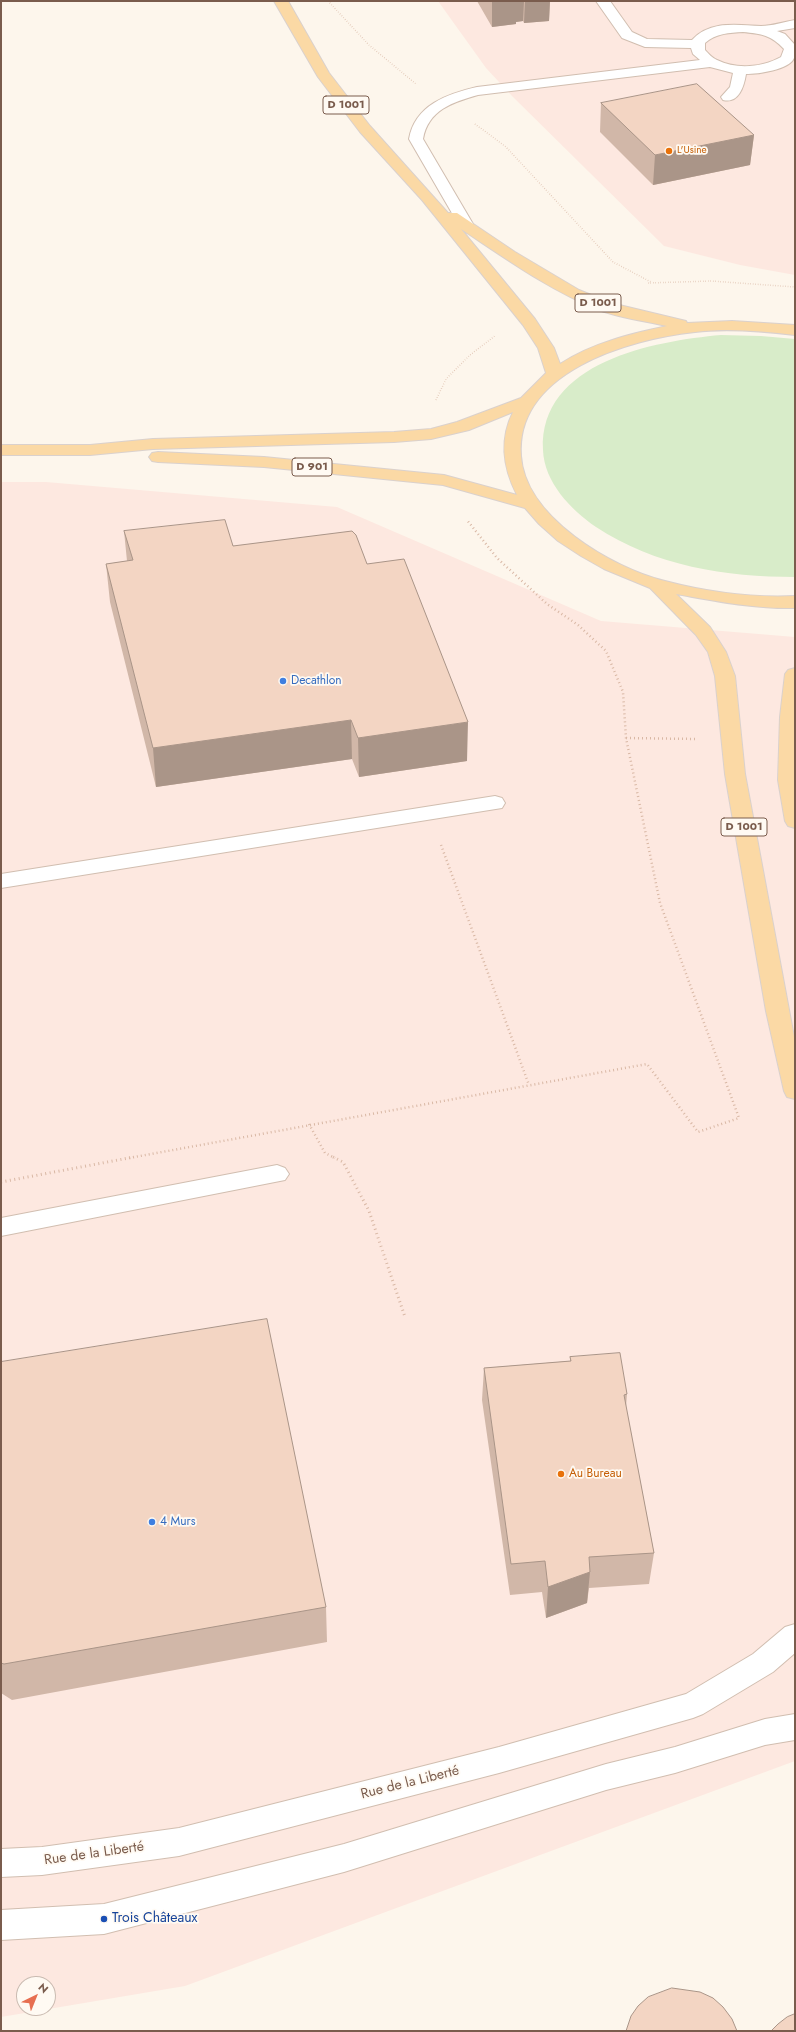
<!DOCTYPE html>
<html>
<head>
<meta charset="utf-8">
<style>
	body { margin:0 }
	#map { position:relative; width:796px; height:2032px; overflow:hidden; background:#fdf6ec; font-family:Jost,sans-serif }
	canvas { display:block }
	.frame { position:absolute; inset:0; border:2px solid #7a5c4d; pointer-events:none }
	.north { position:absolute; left:16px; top:1976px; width:40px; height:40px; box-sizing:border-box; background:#fffaf3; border:1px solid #cabbb1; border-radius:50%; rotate:43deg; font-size:11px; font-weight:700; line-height:16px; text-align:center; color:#7a5c4d }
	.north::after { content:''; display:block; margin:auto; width:14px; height:18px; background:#e76f51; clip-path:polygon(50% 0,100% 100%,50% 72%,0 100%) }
</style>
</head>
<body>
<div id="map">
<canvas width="796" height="2032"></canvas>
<div class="frame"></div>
<div class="north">N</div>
</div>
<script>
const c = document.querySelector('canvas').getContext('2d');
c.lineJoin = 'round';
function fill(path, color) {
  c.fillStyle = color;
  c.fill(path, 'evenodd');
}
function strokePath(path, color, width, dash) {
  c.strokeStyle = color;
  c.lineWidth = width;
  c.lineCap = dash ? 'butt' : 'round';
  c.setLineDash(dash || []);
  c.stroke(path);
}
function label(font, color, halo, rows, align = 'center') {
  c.font = font + ' Jost,sans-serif';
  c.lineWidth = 3.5;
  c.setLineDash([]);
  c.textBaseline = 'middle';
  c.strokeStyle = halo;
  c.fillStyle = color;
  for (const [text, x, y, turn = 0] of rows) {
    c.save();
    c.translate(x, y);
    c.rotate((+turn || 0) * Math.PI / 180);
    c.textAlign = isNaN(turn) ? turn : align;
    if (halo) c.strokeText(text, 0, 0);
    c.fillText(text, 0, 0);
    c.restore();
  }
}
fill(new Path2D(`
	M 438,1 L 795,1 L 795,275 L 740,265 L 664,246 L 512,96 L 486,68 Z
	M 1,482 L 46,482 L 337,507 L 601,621 L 795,637 L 795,1761 L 185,1986 L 1,2017 ZM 24,1984 L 48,1984 L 48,2008 L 24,2008 Z`), '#fde8e0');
fill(new Path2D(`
	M 721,335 L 761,336 L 795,339 L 795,577 C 726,577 655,566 596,527 C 571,510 544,482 543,450 C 539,362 654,341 721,335 Z`), '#d8ecc9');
const minor = new Path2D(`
	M 596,1 L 610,1 L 632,32 L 647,39 L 692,40 C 710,20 737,25 761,26 C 772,26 784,22 795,20 L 795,28 L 777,31 L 785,34 L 795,45 C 795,49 796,54 794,58 C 789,70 758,74 746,74 C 744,86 739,104 723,100 L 721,97 L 730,87 L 733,73 L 710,67 L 478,95 C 453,102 428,110 423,139 L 473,224 L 470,227 L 460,227 L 409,139 C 415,105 447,94 477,87 L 700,60 L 693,54 L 691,48 L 645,47 L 622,38 ZM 743,32 C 762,34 771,35 784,49 L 781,57 C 763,67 737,70 717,60 C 712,58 708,53 705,50 L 705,43 C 716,33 729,33 743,32 Z
	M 495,796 L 502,798 L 505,803 L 502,808 L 1,888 L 1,874 Z
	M 277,1165 L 285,1168 L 289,1174 L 285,1180 L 1,1236 L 1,1218 Z
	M 795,1624 L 795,1653 L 773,1672 L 703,1714 L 693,1718 L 499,1773 L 179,1856 L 42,1875 L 1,1877 L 1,1849 L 42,1847 L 179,1828 L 499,1747 L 686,1694 L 753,1654 L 785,1627 Z
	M 795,1714 L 795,1740 L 765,1745 L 675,1773 L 606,1790 L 344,1872 L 104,1934 L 1,1940 L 1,1910 L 104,1904 L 344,1844 L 606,1764 L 675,1747 L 765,1719 Z`);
const major = new Path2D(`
	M 274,1 L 288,1 L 329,73 L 370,126 L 448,213 L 457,213 L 515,252 L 579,290 L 611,303 L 686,321 L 687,323 L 732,321 L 795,325 L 795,335 C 762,331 728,328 695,332 C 629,339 515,372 521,456 C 525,517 612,568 665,581 C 707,592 752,598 795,596 L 795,608 C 754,609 716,601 676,594 L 710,627 L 726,652 L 735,676 L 745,774 L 795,1042 L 795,1099 L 787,1097 L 784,1091 L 766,1011 L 725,774 L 715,676 L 708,652 L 696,635 L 650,588 L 604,569 L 581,556 L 558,541 L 539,524 L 525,508 L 443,485 L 264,467 L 158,462 L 152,461 L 149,457 L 152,453 L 158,452 L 264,457 L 444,475 L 517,495 C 503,468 499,440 513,412 L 469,430 L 431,439 L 394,442 L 153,449 L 90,455 L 1,455 L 1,445 L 90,445 L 153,439 L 394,432 L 431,429 L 457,422 L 521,398 L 546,373 L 538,348 L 523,325 L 422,200 L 360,132 L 318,77 ZM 461,229 C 505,258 549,290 599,310 C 620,318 645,321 667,326 C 630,334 592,343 560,364 L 554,348 L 535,319 Z
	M 795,668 L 795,828 L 788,826 L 785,821 L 778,780 L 780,717 L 785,674 L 788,670 Z`);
strokePath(minor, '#d1beb0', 2);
strokePath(major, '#dad1cd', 2);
strokePath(new Path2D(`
	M 328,1 L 369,45 L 416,84
	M 475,124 L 506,147 L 613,262 L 651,282
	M 648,283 L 711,281 L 795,287
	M 436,400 L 446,379 L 470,355 L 496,335`), '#d9b8a5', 1.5, [0.5, 2]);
strokePath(new Path2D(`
	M 626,738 L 696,739
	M 441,845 L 529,1085
	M 309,1124 L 325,1153 L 335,1158
	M 129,1158 L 647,1064 L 698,1132 L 739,1118 L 660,903 L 626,738 L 623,692 L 606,651 L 578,625 L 547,604 L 497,558 L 467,520`), '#d9b8a5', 2.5, [1, 3]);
strokePath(new Path2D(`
	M 333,1157 L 343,1162 L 369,1211 L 405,1317
	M 1,1182 L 134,1157`), '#d9b8a5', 3, [1, 3.5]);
fill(minor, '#fff');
fill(major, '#fbd9a5');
fill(new Path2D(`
	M 477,1 L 550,1 L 549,21 L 524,23 L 523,21 L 516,22 L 516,24 L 492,27 Z
	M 601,103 L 754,135 L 750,165 L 653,185 L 600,132 Z
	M 124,531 L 367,564 L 467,761 L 359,777 L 352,759 L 156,787 L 110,602 L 106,564 L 127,561 Z
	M 570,1357 L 627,1394 L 626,1407 L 654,1553 L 649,1584 L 589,1588 L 587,1603 L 546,1618 L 542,1592 L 510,1595 L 482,1400 L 484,1368 L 570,1361 Z
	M 1,1362 L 326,1607 L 327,1642 L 12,1700 L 1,1693 Z`), '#d1b7a8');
fill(new Path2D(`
	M 492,1 L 524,1 L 523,21 L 516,22 L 516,24 L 492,27 Z
	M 525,1 L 550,1 L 549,21 L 524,23 Z
	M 754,135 L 750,165 L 653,185 L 655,155 Z
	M 351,720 L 352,759 L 156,787 L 153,748 Z
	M 468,722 L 467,761 L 359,777 L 358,738 Z
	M 590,1572 L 587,1603 L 546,1618 L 548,1587 Z`), '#aa9588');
const building = new Path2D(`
	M 697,84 L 754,135 L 655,155 L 601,103 Z
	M 225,520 L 233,546 L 352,531 L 356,535 L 367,564 L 404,559 L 468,722 L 358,738 L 351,720 L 153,748 L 106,564 L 133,560 L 124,531 Z
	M 267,1319 L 326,1607 L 4,1664 L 1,1663 L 1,1362 Z
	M 620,1353 L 627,1394 L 624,1395 L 654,1553 L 589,1557 L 590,1572 L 548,1587 L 545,1561 L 511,1564 L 484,1368 L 571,1361 L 570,1357 Z
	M 672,1988 L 700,1992 L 713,1998 L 723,2007 L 732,2019 L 737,2031 L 626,2031 L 631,2016 L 638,2006 L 648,1997 Z
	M 795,2014 L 795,2031 L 771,2031 L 778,2024 L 787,2017 Z`);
fill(building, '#f3d5c3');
strokePath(building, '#aa9588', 1);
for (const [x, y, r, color] of [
	[669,151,4,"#e8710a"],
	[283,681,4,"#3f7fe0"],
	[561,1474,4,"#e8710a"],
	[152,1522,4,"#3f7fe0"],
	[104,1919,4,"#1a4fb4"]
]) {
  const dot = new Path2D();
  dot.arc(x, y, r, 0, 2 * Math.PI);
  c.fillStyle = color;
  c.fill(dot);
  strokePath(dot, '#fffaf3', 1.5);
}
label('10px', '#c56008', '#fffaf3', [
	["L'Usine",677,151]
], 'left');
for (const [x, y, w] of [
	[346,105,46],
	[598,303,46],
	[312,467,40],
	[744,827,46]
]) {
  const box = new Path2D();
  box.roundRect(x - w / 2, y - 9, w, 18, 3);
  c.fillStyle = '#fffaf3';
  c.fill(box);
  strokePath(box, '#7a5c4d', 1);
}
label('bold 11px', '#7a5c4d', null, [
	["D 1001",346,105],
	["D 1001",598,303],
	["D 901",312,467],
	["D 1001",744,827]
]);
label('12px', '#366cbe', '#fffaf3', [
	["Decathlon",291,681],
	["4 Murs",160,1522]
], 'left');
label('12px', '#c56008', '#fffaf3', [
	["Au Bureau",569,1474]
], 'left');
label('14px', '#7a5c4d', '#fffaf3', [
	["Rue de la Liberté",410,1783,-14],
	["Rue de la Liberté",94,1854,-8]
]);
label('14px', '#164399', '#fffaf3', [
	["Trois Châteaux",112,1919]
], 'left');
</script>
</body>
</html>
